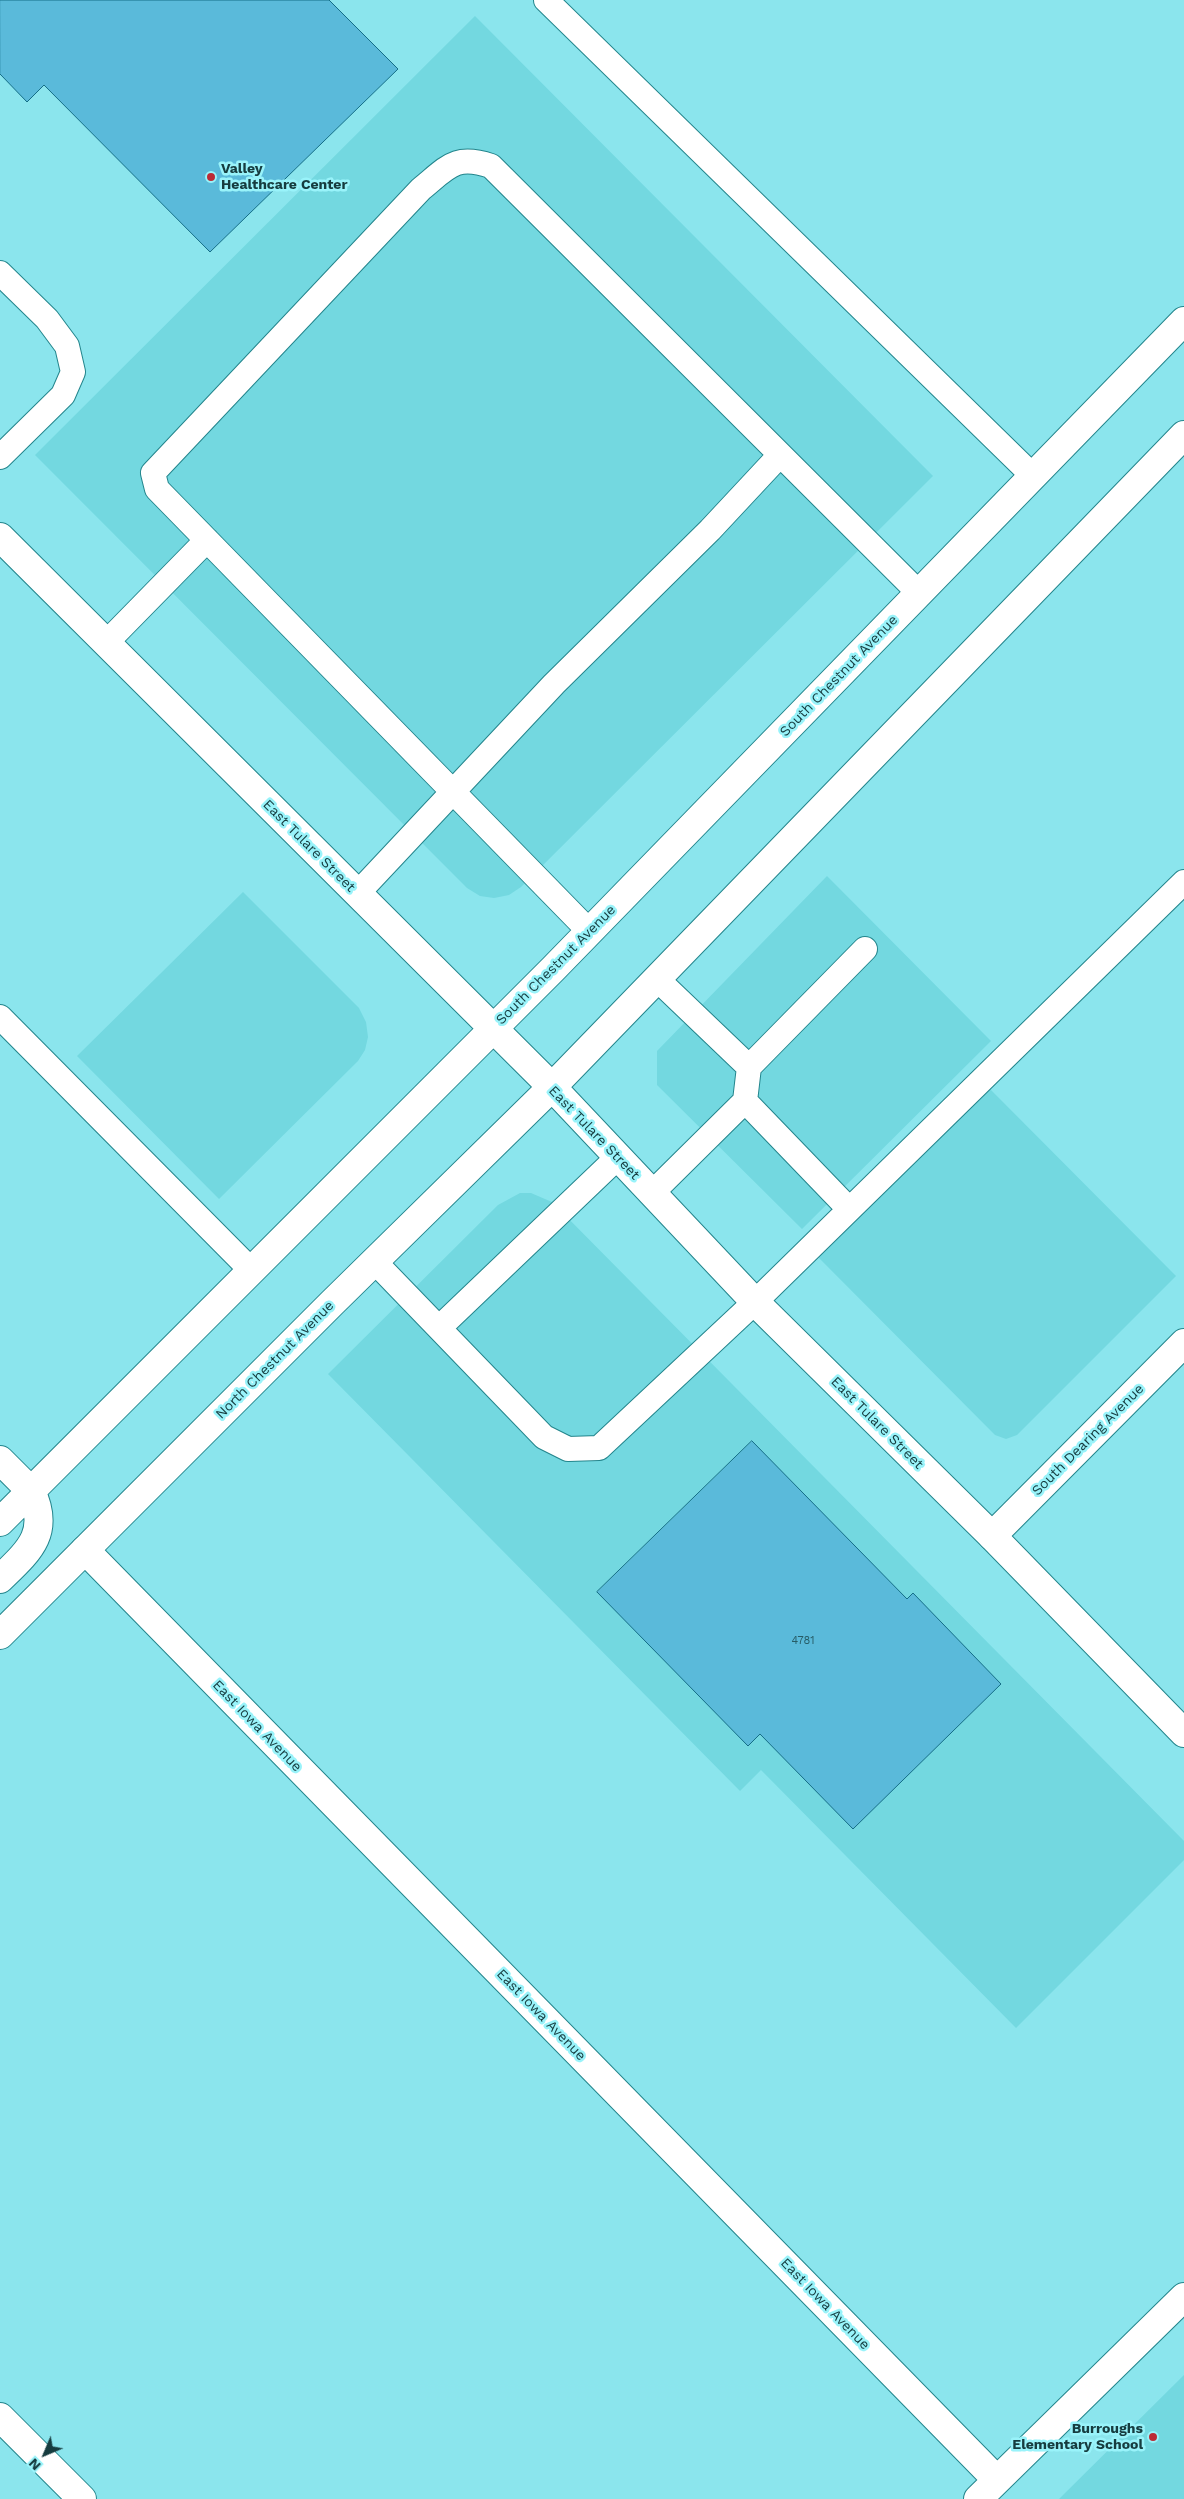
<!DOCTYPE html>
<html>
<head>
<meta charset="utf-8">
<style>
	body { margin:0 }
	#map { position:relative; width:1184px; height:2499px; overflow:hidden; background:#8be5ed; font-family:"Work Sans",sans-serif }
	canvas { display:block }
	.north { position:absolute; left:20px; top:2429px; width:50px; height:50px; -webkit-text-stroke:4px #99f3fa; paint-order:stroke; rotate:225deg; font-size:14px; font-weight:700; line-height:20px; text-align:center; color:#163c3f }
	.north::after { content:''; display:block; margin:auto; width:18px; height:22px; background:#163c3f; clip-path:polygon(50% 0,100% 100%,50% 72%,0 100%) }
</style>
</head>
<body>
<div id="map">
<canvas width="1184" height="2499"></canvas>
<div class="north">N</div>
</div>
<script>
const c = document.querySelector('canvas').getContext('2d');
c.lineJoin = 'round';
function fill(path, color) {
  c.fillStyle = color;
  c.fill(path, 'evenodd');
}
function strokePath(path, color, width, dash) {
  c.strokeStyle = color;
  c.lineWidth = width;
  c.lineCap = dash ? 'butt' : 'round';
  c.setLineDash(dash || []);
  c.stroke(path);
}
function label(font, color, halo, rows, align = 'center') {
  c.font = font + ' "Work Sans",sans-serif';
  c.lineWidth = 5;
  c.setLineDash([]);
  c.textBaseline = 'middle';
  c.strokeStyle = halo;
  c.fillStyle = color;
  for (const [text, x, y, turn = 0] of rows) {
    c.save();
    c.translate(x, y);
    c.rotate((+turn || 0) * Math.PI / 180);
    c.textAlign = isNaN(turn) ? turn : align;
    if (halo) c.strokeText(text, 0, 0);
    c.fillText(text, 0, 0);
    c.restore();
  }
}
fill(new Path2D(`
	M 475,16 L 933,476 L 521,887 L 509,895 L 494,898 L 480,896 L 467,888 L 35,455 Z
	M 827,876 L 991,1041 L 802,1229 L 657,1085 L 657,1051 Z
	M 243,892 L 359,1008 L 366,1022 L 368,1037 L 365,1050 L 358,1061 L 219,1199 L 77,1056 Z
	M 989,1088 L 1176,1276 L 1017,1435 L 1006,1439 L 995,1435 L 818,1257 Z
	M 520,1193 L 531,1193 L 552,1202 L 1184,1841 L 1184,1860 L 1016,2028 L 761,1770 L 740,1791 L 328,1374 L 498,1205 Z
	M 1184,2375 L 1184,2499 L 1059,2499 Z`), '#73d8e0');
const building = new Path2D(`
	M 0,0 L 329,0 L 398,69 L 210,252 L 44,85 L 27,102 L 0,74 Z
	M 752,1441 L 907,1599 L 913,1593 L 1001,1684 L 853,1829 L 760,1734 L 748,1746 L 597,1592 Z`);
fill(building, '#5abada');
strokePath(building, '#156e87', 1);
const lane = new Path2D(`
	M 546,0 L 1033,476
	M 0,273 L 47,319 L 67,346 L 73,372 L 63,395 L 0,457
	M 106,643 L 207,540
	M 357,894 L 554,684 L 710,530 L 780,455
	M 590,932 L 157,489 L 153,473 L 421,189 C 448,167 455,154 491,166 L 919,593
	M 657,979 L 749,1067
	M 0,1017 L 252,1271
	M 652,1193 L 745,1101
	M 849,1209 L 745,1101 L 749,1067 L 865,949
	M 375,1262 L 544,1437 L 568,1449 L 599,1448 L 755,1302 L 1184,882
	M 439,1328 L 618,1157`);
const street = new Path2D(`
	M 0,1460 L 31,1491
	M 992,1536 L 1184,1343
	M 85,1550 L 997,2480
	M 0,2417 L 82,2499
	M 978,2499 L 1184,2297`);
const secondary = new Path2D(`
	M 0,537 L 552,1087 L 755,1302 L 992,1536 L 1184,1733
	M 0,1522 L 553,969 L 1184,321
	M 0,1579 C 29,1551 51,1533 31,1491
	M 0,1635 L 332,1303 L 552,1087 L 1184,435`);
strokePath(lane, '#23858c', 26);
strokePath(street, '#23858c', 30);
strokePath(secondary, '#23858c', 30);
strokePath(lane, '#fff', 24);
strokePath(street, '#fff', 28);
strokePath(secondary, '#fff', 28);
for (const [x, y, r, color] of [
	[211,177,5,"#bb2b36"],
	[1153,2437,5,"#bb2b36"]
]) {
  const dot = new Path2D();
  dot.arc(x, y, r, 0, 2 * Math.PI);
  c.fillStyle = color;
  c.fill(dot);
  strokePath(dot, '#99f3fa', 2);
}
label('11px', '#275c66', null, [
	["4781",803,1641]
]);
label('bold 14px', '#163c3f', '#99f3fa', [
	["Valley",221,169],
	["Healthcare Center",221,185],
	["Burroughs",1143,2429,"right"],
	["Elementary School",1143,2445,"right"]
], 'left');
label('14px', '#163c3f', '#99f3fa', [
	["South Chestnut Avenue",839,676,-46],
	["East Tulare Street",309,846,45],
	["South Chestnut Avenue",556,965,-45],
	["East Tulare Street",594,1133,46],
	["North Chestnut Avenue",275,1360,-45],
	["East Tulare Street",877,1423,45],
	["South Dearing Avenue",1088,1440,-45],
	["East Iowa Avenue",257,1726,46],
	["East Iowa Avenue",541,2015,46],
	["East Iowa Avenue",825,2304,46]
]);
</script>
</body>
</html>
